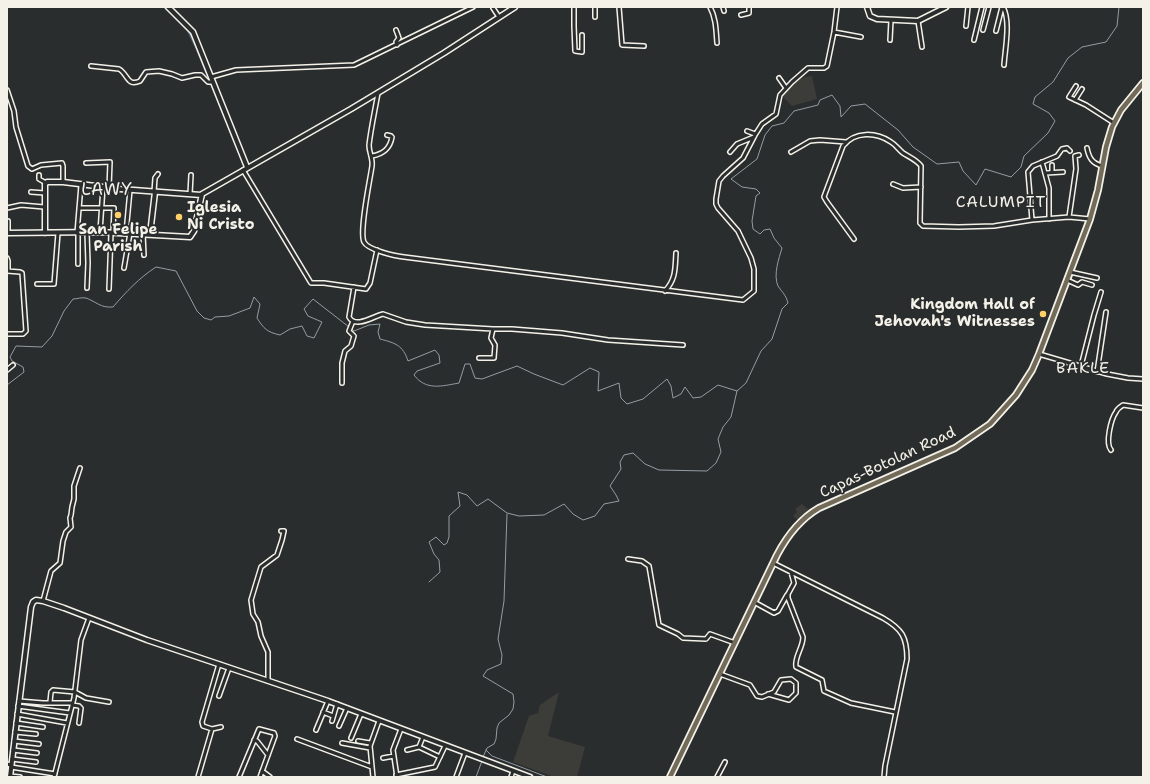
<!DOCTYPE html>
<html>
<head>
<meta charset="utf-8">
<style>
	body { margin:0 }
	#map { position:relative; width:1150px; height:784px; overflow:hidden; background:#2a2d2e; font-family:"Shantell Sans",sans-serif }
	canvas { display:block }
	.frame { position:absolute; inset:0; border:8px solid #f4f1e8; pointer-events:none }
</style>
</head>
<body>
<div id="map">
<canvas width="1150" height="784"></canvas>
<div class="frame"></div>
</div>
<script>
const c = document.querySelector('canvas').getContext('2d');
c.lineJoin = 'round';
function fill(path, color) {
  c.fillStyle = color;
  c.fill(path, 'evenodd');
}
function strokePath(path, color, width, dash) {
  c.strokeStyle = color;
  c.lineWidth = width;
  c.lineCap = dash ? 'butt' : 'round';
  c.setLineDash(dash || []);
  c.stroke(path);
}
function label(font, color, halo, rows, align = 'center') {
  c.font = font + ' "Shantell Sans",sans-serif';
  c.lineWidth = 3.5;
  c.setLineDash([]);
  c.textBaseline = 'middle';
  c.strokeStyle = halo;
  c.fillStyle = color;
  for (const [text, x, y, turn = 0] of rows) {
    c.save();
    c.translate(x, y);
    c.rotate((+turn || 0) * Math.PI / 180);
    c.textAlign = isNaN(turn) ? turn : align;
    if (halo) c.strokeText(text, 0, 0);
    c.fillText(text, 0, 0);
    c.restore();
  }
}
fill(new Path2D(`
	M 812,76 L 817,99 L 792,106 L 782,96 L 792,82 L 805,77 Z
	M 802,504 L 810,511 L 799,521 L 793,516 L 797,512 L 795,509 Z
	M 559,692 L 548,736 L 585,747 L 577,777 L 554,777 L 513,762 L 529,716 L 538,713 L 540,705 Z`), '#3c3c38');
strokePath(new Path2D(`
	M 352,329 L 354,331 L 369,325 L 380,324 L 378,332 L 380,339 C 395,343 403,345 408,361 L 435,350 L 439,355 L 440,363 L 417,371 L 414,375 C 426,391 442,386 459,383 L 465,364 L 470,364 L 475,378 L 482,379 L 517,366 L 534,374 L 563,385 L 590,368 L 599,372 L 598,391 L 619,383 L 621,398 L 627,404 L 643,399 L 667,379 L 671,386 L 673,398 L 681,394 L 685,387 L 693,398 L 701,397 L 718,385 L 737,391 L 746,383 L 761,351 L 772,339 L 782,309 L 788,303 C 786,295 782,292 778,286 C 773,275 779,258 782,248 L 774,238 L 770,229 L 764,230 L 760,234 L 753,229 L 752,221 L 756,196 L 760,193 L 756,189 L 742,187 L 731,179 L 757,159 L 765,135 L 772,126 L 784,123 L 794,111 L 818,105 L 820,100 L 832,95 L 840,106 L 841,117 L 851,106 L 865,104 L 898,130 L 913,147 L 937,164 L 959,162 L 963,171 L 976,185 L 985,169 L 1011,177 L 1021,167 L 1024,156 L 1048,133 L 1055,121 L 1049,113 L 1033,104 L 1035,97 L 1053,82 L 1068,58 L 1082,47 L 1106,42 L 1117,26 L 1119,7
	M 7,385 L 24,372 L 23,367 L 12,361 L 10,357 L 16,346 L 42,347 L 52,336 L 64,311 L 73,299 C 77,299 82,297 86,298 C 97,302 100,308 113,307 C 126,292 139,278 156,267 L 176,271 L 197,311 L 204,318 L 211,320 L 215,317 L 229,316 L 250,308 L 254,297 L 260,304 L 257,318 C 264,329 267,332 280,335 L 290,329 L 302,326 L 307,336 L 314,338 L 322,322 L 308,316 L 304,309 L 313,299 L 349,327
	M 429,582 L 440,572 L 439,560 L 434,554 L 429,542 L 436,537 L 444,545 L 447,543 L 449,537 L 449,516 L 460,506 L 458,492 L 467,495 L 477,506 L 488,499 L 507,513 L 519,516 L 544,515 L 564,504 L 573,514 L 583,520 L 595,516 L 604,504 L 619,501 L 616,495 L 610,486 L 621,469 L 620,462 L 624,455 L 633,453 L 645,464 L 659,470 L 707,471 L 716,463 L 721,452 L 718,439 L 723,427 L 731,417 L 737,391
	M 486,750 L 492,756 L 547,777
	M 483,757 L 487,748 L 494,744 L 496,739 L 497,728 L 499,723 L 509,715 L 513,709 L 514,702 L 513,694 L 483,676 L 487,670 L 501,664 L 502,655 L 498,639 L 504,601 L 507,514
	M 476,777 L 482,761`), '#939da3', 1);
strokePath(new Path2D(`
	M 165,7 L 172,13
	M 187,28 L 197,49 L 245,167`), '#526575', 2.5);
const street = new Path2D(`
	M 574,7 L 574,26 L 575,51 L 582,52 L 582,35
	M 595,7 L 595,17
	M 619,7 L 622,45 L 644,46
	M 710,7 C 716,18 716,30 717,43
	M 723,7 L 724,11
	M 1003,7 C 1011,21 1005,49 1004,65
	M 493,8 L 499,17
	M 741,15 L 749,13 L 749,7
	M 918,21 L 922,47
	M 966,26 L 968,7
	M 396,30 L 399,38 L 396,42 L 397,45
	M 983,30 L 989,7
	M 996,31 L 1002,7
	M 834,32 L 861,37
	M 890,40 L 891,20
	M 974,40 L 982,7
	M 91,66 L 119,69 C 128,74 127,87 140,81 L 146,72 L 159,71 L 172,74 L 182,78 L 195,75 L 201,75 L 208,82 L 213,82
	M 211,77 L 236,70 L 354,65 L 473,7
	M 779,78 L 786,88
	M 1076,86 L 1069,97 L 1086,105 L 1114,123
	M 7,90 L 14,111 L 16,127 L 28,166 L 32,169 L 41,165 L 62,163 L 63,166 L 63,182
	M 378,93 C 375,110 371,128 369,145 C 369,153 373,158 372,166 C 370,180 359,232 364,242 C 368,250 395,256 404,257 L 743,300 L 754,291 L 754,269 L 751,258 L 738,231 L 718,208 L 716,204 L 716,199 L 719,181 L 723,176 L 743,158 L 755,135 L 762,124 L 776,114 L 780,95 L 792,82 L 808,68 L 824,68 L 827,66 L 834,32 L 837,7
	M 1075,100 L 1082,89
	M 747,131 L 755,134
	M 1087,148 C 1089,158 1092,163 1102,166
	M 730,152 L 737,144 L 754,137
	M 791,152 L 810,141 L 820,140 L 846,142
	M 372,156 C 383,154 390,149 392,137 L 391,136 L 387,135
	M 1042,162 L 1049,188 L 1049,219
	M 86,163 L 110,162 L 109,188
	M 1052,165 L 1052,172
	M 243,170 L 311,283 L 324,283 L 366,289 L 370,283 L 377,250
	M 1046,173 L 1063,172
	M 39,175 L 39,179 L 46,183
	M 893,184 L 903,188 L 921,187
	M 31,192 L 45,193
	M 154,192 L 155,178 L 158,174
	M 190,194 L 191,175
	M 7,208 L 21,205 L 44,207
	M 79,208 L 114,208 L 113,233
	M 1069,217 L 1076,169 L 1075,156 L 1079,155
	M 1032,220 L 1028,172 L 1033,166 L 1057,156 L 1062,149 L 1067,148 L 1070,151
	M 8,221 L 8,233
	M 100,232 L 103,187
	M 77,233 L 81,185
	M 78,233 L 78,264
	M 87,233 L 88,263 L 87,288
	M 126,233 L 130,190
	M 143,234 L 144,255
	M 854,239 L 827,202 L 824,197 L 825,194 L 843,146 C 855,131 876,132 891,142 C 896,145 899,150 903,153 C 909,157 917,160 921,166 L 920,223 L 923,226 L 959,227 L 994,226 L 1032,220 L 1069,217 L 1090,219
	M 7,258 L 8,261 L 8,271
	M 124,268 L 130,233
	M 7,271 L 20,272 L 22,273 L 26,331 L 23,334 L 7,334
	M 1070,272 L 1097,278
	M 1067,280 L 1078,285 L 1082,282 L 1092,285
	M 37,284 L 54,284 L 58,233
	M 354,287 L 349,317 C 355,329 374,316 383,314 L 406,322 L 425,325 L 493,329 L 512,329 L 562,333 L 608,340 L 683,345
	M 109,289 L 111,233
	M 665,291 C 676,279 675,269 676,253
	M 1039,354 L 1107,374 L 1128,378 L 1143,379
	M 479,358 L 494,358 L 495,345 L 491,338 L 493,329
	M 1081,366 L 1094,315 L 1101,292
	M 7,370 L 13,365
	M 1097,372 L 1106,312
	M 342,383 L 342,363 L 345,351 L 351,346 L 354,336 L 349,331 L 353,321
	M 1111,450 C 1105,443 1111,419 1116,412 C 1117,409 1120,407 1123,405 L 1143,408
	M 628,559 L 642,561 L 649,566 L 659,625 L 678,634 L 683,638 L 706,639 L 710,634 L 735,643
	M 773,563 L 883,618 C 902,629 907,637 907,659 L 885,766 L 884,777
	M 791,572 L 794,583 L 788,594 L 788,598 L 803,637 C 803,648 794,657 796,667 L 822,680 L 824,691 L 851,703 L 895,712
	M 43,601 L 51,571 L 60,563 L 63,541 L 66,532 L 71,527 L 70,518 L 71,515 L 72,507 L 74,499 L 74,486 L 80,468
	M 754,602 L 774,613 L 778,611 L 787,595
	M 219,664 L 202,722 L 203,726 L 212,729 L 221,727
	M 720,674 L 750,685 L 757,696 L 762,697 L 774,692 L 781,680 L 791,679 L 796,683 L 796,693 L 789,700 L 768,694
	M 268,681 L 268,652 L 261,636 L 258,622 L 253,614 L 251,600 L 261,567 L 277,555 L 282,540 L 284,531 L 281,531
	M 219,696 L 229,668
	M 19,701 L 43,703 L 73,703
	M 50,702 L 51,692 L 53,690 L 75,692 L 86,698 L 109,702
	M 72,705 L 79,706 L 81,708 L 79,723
	M 18,706 L 70,713
	M 323,712 L 333,716
	M 17,714 L 67,723
	M 332,721 L 337,704
	M 16,723 L 43,727
	M 339,726 L 347,708
	M 316,730 L 328,701
	M 15,732 L 36,734
	M 351,738 L 361,714
	M 297,739 L 372,767
	M 254,740 L 257,741 L 268,755
	M 14,741 L 39,744
	M 358,741 L 370,743
	M 342,743 L 370,748
	M 419,747 L 440,757
	M 13,750 L 37,753
	M 407,750 L 419,747 L 423,737
	M 383,758 L 394,756
	M 12,759 L 36,762
	M 7,764 L 11,765
	M 11,767 L 55,774
	M 262,771 L 270,777
	M 396,775 L 435,767 L 445,746
	M 10,776 L 20,777
	M 54,777 L 74,698 L 81,640 L 89,618
	M 198,777 L 212,729
	M 239,777 L 259,729 L 274,733 L 275,736 L 260,777
	M 373,777 L 370,746 L 379,721
	M 397,777 L 393,750 L 401,729
	M 456,777 L 465,753
	M 511,777 L 513,771
	M 717,777 L 725,762`);
const secondary = new Path2D(`
	M 168,7 L 193,32 L 247,167
	M 867,7 L 870,16 L 877,19 L 918,21 L 946,7
	M 7,233 L 100,232 L 190,237 L 194,231 L 202,194 L 351,109 L 444,53 L 515,7
	M 45,233 L 45,184 L 47,182 L 63,182 L 120,189 L 201,195
	M 150,234 L 155,192
	M 10,777 L 31,607 L 33,602 L 36,600 L 43,601 L 64,608 L 147,640 L 328,701 L 530,777`);
const primary = new Path2D(`
	M 670,777 L 777,555 C 787,536 800,519 819,508 L 955,448 L 990,424 L 1016,395 L 1032,370 L 1039,354 L 1090,219 L 1098,190 L 1106,147 L 1112,127 L 1121,110 L 1143,83`);
strokePath(street, '#f4f1e8', 6);
strokePath(secondary, '#f4f1e8', 7);
strokePath(primary, '#f4f1e8', 8);
strokePath(street, '#2a2d2e', 3);
strokePath(secondary, '#2a2d2e', 4);
strokePath(primary, '#736b5a', 4.5);
for (const [x, y, r, color] of [
	[118,215,4,"#ffd166"],
	[179,217,4,"#ffd166"],
	[1043,314,4,"#ffd166"]
]) {
  const dot = new Path2D();
  dot.arc(x, y, r, 0, 2 * Math.PI);
  c.fillStyle = color;
  c.fill(dot);
  strokePath(dot, '#2a2d2e', 1.5);
}
label('bold 15px', '#f4f1e8', '#2a2d2e', [
	["Iglesia",187,208],
	["Ni Cristo",187,225],
	["San Felipe",118,230,"center"],
	["Parish",118,247,"center"],
	["Kingdom Hall of",1035,305,"right"],
	["Jehovah's Witnesses",1035,322,"right"]
], 'left');
label('15px', '#f4f1e8', '#2a2d2e', [
	["Capas-Botolan Road",888,463,-25]
]);
c.letterSpacing = '1px';
label('16px', '#f4f1e8', '#2a2d2e', [
	["CALUMPIT",1001,203],
	["BAKLE",1083,369]
]);
c.letterSpacing = '0px';
c.letterSpacing = '1px';
label('17px', '#f4f1e8', '#2a2d2e', [
	["LAWY",107,191]
]);
c.letterSpacing = '0px';
</script>
</body>
</html>
